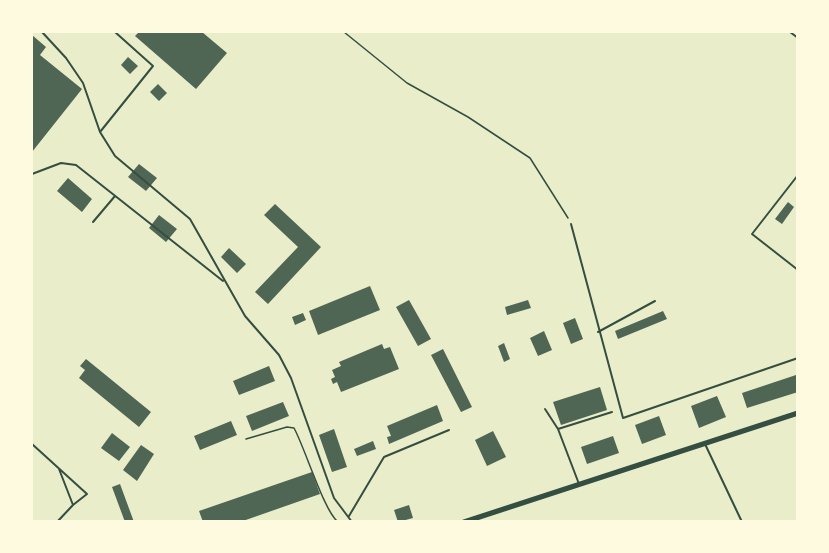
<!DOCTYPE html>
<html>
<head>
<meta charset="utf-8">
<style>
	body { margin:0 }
	#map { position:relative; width:829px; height:553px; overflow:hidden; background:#e9edc9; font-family:Lato,sans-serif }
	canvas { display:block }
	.frame { position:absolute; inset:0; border:33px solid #fefae0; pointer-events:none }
</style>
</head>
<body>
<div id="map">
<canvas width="829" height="553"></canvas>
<div class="frame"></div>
</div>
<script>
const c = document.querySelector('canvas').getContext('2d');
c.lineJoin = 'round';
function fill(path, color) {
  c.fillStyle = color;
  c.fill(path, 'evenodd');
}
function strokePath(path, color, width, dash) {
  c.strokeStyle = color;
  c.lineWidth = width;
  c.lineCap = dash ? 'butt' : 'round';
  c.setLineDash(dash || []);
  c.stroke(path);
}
fill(new Path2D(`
	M 139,32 L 202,32 L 227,53 L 196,89 L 135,36 Z
	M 32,35 L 46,47 L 40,55 L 82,89 L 32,152 Z
	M 128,57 L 138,66 L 130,74 L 121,65 Z
	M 158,84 L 167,93 L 159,101 L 150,92 Z
	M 139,164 L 157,178 L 146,191 L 128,177 Z
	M 68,178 L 92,199 L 82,212 L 57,191 Z
	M 788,202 L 794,207 L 782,224 L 775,219 Z
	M 275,204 L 321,247 L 268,304 L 255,292 L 298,247 L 264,215 Z
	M 159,215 L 177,229 L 166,242 L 149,228 Z
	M 229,248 L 246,264 L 237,273 L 221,257 Z
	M 370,286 L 380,310 L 318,335 L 309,311 Z
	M 409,300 L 431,339 L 418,346 L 396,307 Z
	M 528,300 L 531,308 L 507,315 L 505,307 Z
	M 663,311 L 667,319 L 618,339 L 615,331 Z
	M 303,313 L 306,320 L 295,325 L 292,317 Z
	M 575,318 L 583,339 L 571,344 L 563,323 Z
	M 544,331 L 552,350 L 538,356 L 530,338 Z
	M 504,343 L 510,359 L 504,362 L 498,346 Z
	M 382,344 L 384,349 L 390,347 L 399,369 L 341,392 L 337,382 L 333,384 L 331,379 L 335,377 L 332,370 L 341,366 L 339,362 Z
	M 443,349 L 472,407 L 461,412 L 431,355 Z
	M 86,359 L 151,412 L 139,427 L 79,378 L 85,370 L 80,366 Z
	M 269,366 L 275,381 L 239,395 L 233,381 Z
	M 796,375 L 798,392 L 747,408 L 742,393 Z
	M 600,387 L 607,410 L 561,425 L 553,402 Z
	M 717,396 L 726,417 L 699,428 L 691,406 Z
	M 283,402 L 289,416 L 252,431 L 246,416 Z
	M 437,405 L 443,421 L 389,444 L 387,437 L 391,436 L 387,426 Z
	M 659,416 L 666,435 L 642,444 L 635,425 Z
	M 231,421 L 237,435 L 200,450 L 194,436 Z
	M 334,429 L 347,467 L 332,472 L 319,435 Z
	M 493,431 L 506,457 L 487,466 L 475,440 Z
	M 112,433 L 130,447 L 119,461 L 101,448 Z
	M 613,436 L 619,453 L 587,464 L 581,447 Z
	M 373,441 L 376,449 L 357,456 L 354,449 Z
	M 141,445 L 154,454 L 137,481 L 123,470 Z
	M 312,472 L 320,494 L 240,522 L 203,522 L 199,511 Z
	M 120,484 L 134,522 L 125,522 L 112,487 Z
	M 409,505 L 413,518 L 398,522 L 394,510 Z`), '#4f6655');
strokePath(new Path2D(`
	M 344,32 L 407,83 L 468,117 L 530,158 L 568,218
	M 246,439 L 287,427 L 294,428 C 305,448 324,511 338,522`), '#344e41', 1.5);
strokePath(new Path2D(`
	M 42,32 L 66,58 L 83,83 L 100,132 L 115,156 L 190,219 L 245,316 L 279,355 L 291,378 L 334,498 L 352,522
	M 790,32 L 798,38
	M 100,132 L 153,66 L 115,32
	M 32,174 L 61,163 L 76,165 L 223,281
	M 798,175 L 752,234 L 798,270
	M 93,222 L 115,196
	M 571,224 L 623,418 L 798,358
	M 598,332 L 655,301
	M 545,409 L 558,429 L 579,484
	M 558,429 L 612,412
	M 32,444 L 87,494 L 73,505 L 59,469
	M 705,444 L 742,522
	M 349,516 L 384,457 L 449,430
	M 57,522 L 73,505
	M 302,522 L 304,522`), '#344e41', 2);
strokePath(new Path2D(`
	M 464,522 L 798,413`), '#344e41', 5);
</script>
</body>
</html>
